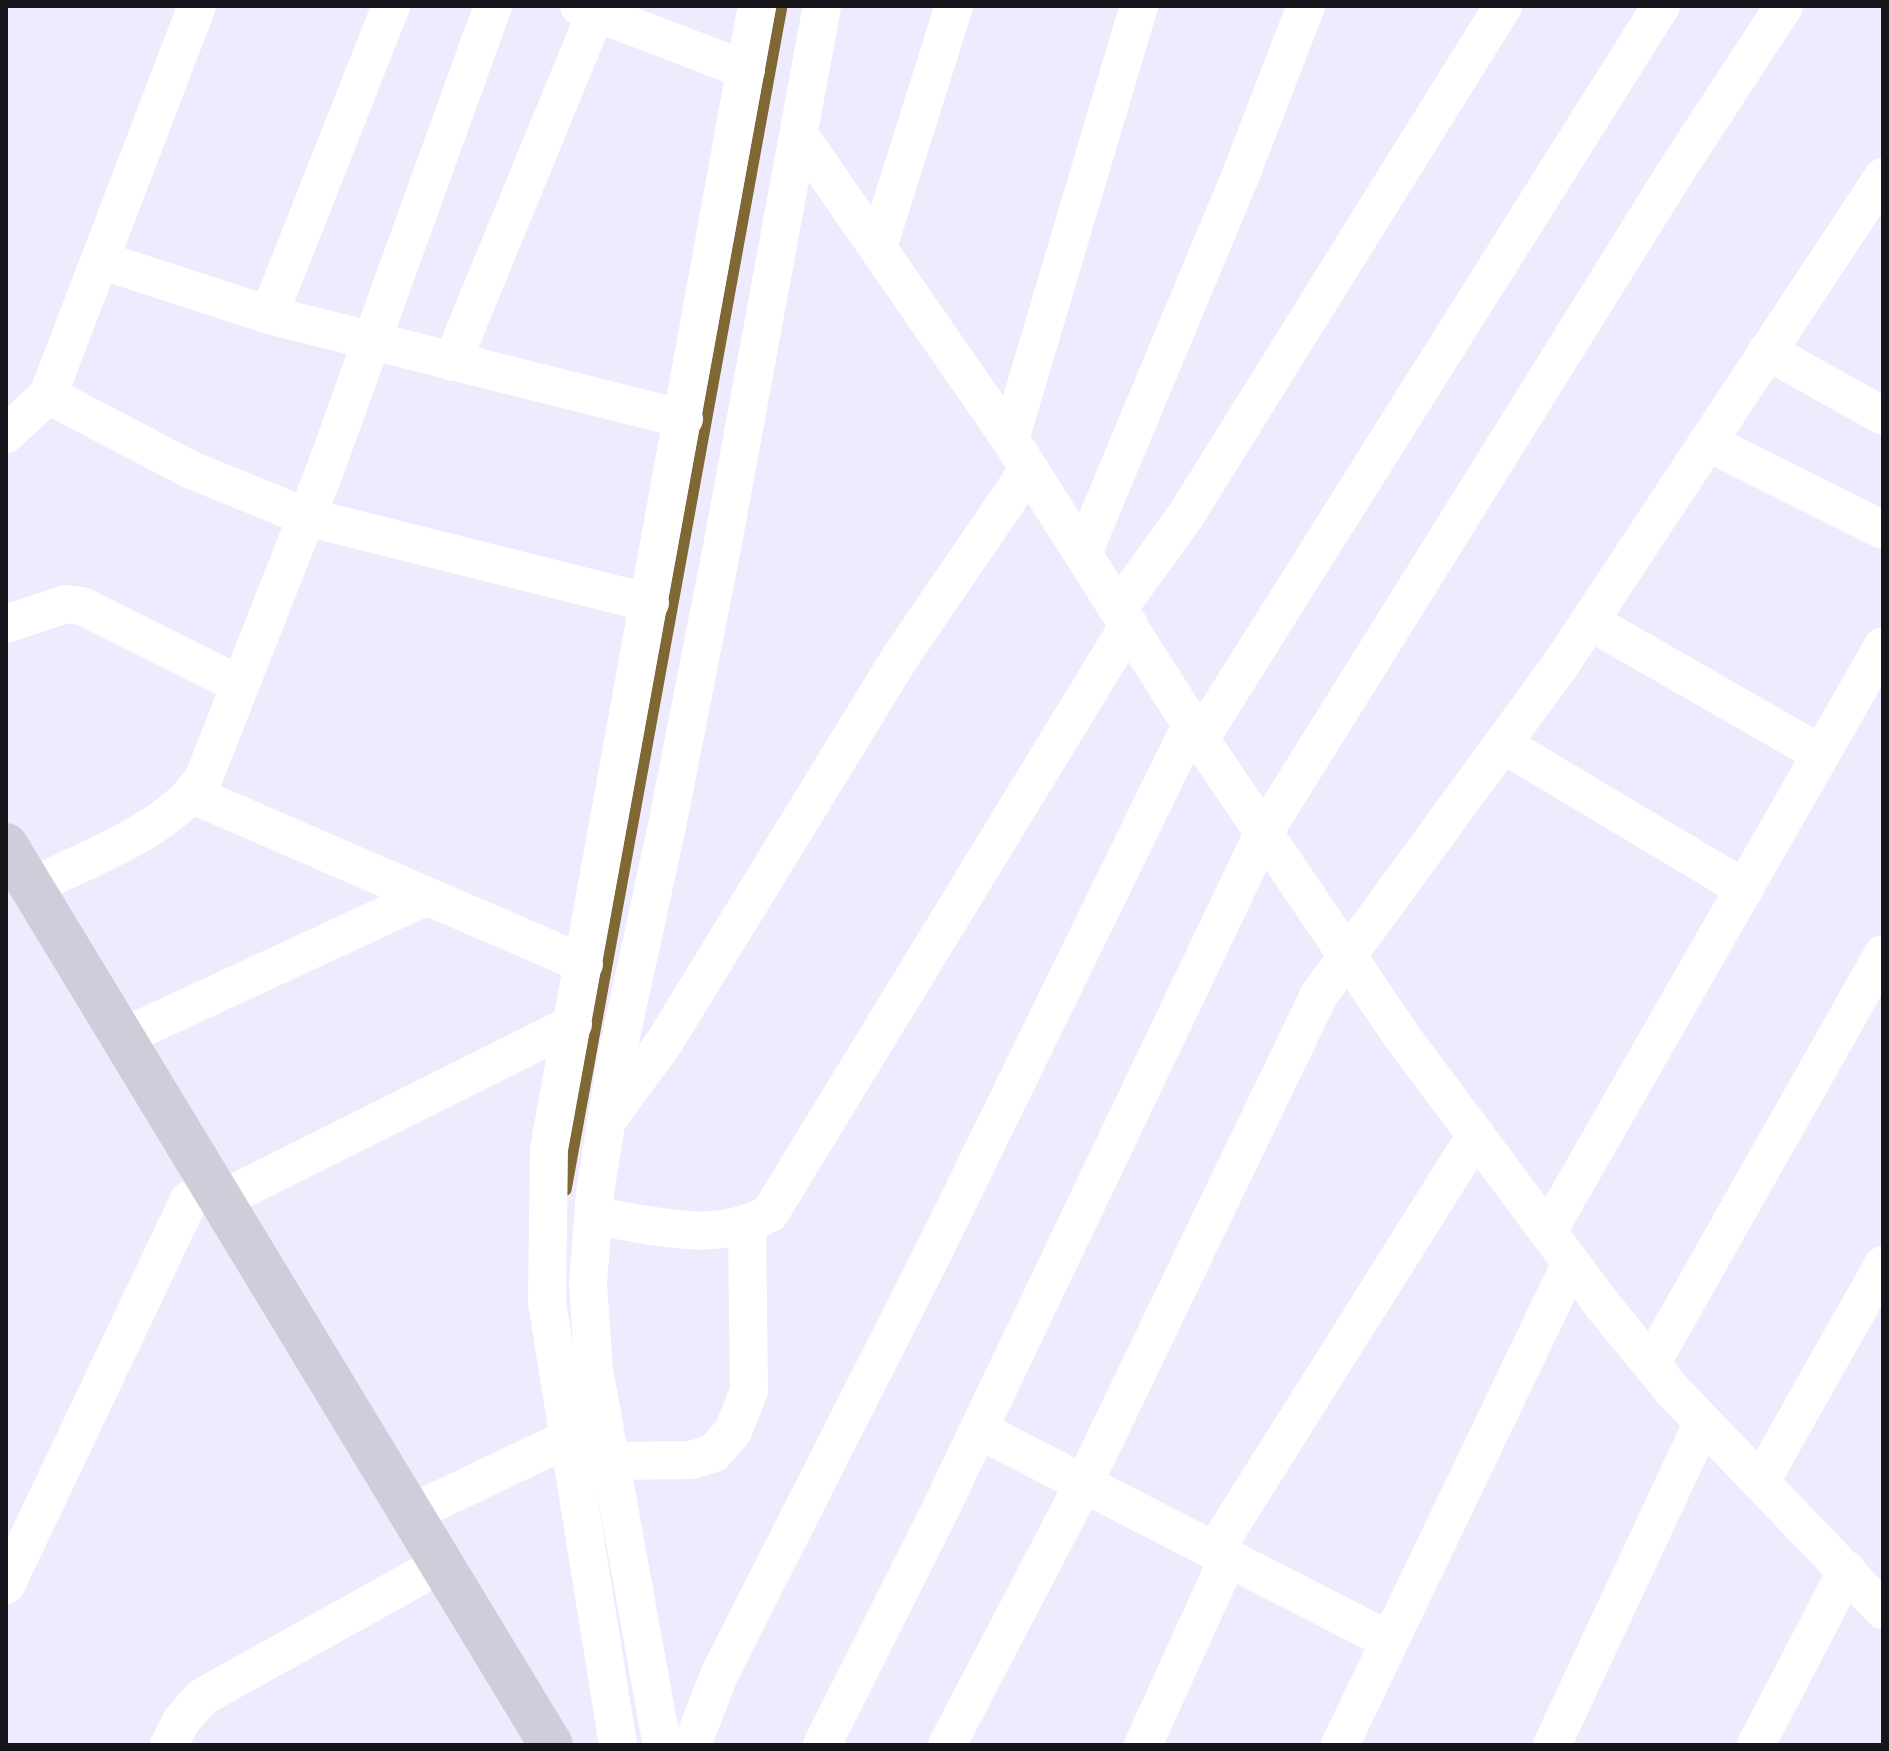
<!DOCTYPE html>
<html>
<head>
<meta charset="utf-8">
<style>
	body { margin:0 }
	#map { position:relative; width:1889px; height:1751px; overflow:hidden; background:#efebfe; font-family:"Golos Text",sans-serif }
	canvas { display:block }
	.frame { position:absolute; inset:0; border:8px solid #17151c; pointer-events:none }
</style>
</head>
<body>
<div id="map">
<canvas width="1889" height="1751"></canvas>
<div class="frame"></div>
</div>
<script>
const c = document.querySelector('canvas').getContext('2d');
c.lineJoin = 'round';
function strokePath(path, color, width, dash) {
  c.strokeStyle = color;
  c.lineWidth = width;
  c.lineCap = dash ? 'butt' : 'round';
  c.setLineDash(dash || []);
  c.stroke(path);
}
strokePath(new Path2D(`
	M 566,1190 L 782,6`), '#7f6834', 11);
strokePath(new Path2D(`
	M 579,6 L 746,70
	M 800,136 L 1010,439 L 1200,739 L 1403,1038 L 1604,1307 L 1673,1391 L 1883,1610
	M 878,247 L 954,6
	M 100,260 L 269,315 L 684,419
	M 269,315 L 391,6
	M 1767,351 L 1883,416
	M 452,362 L 596,12
	M 48,395 L 191,470 L 307,517 L 650,603
	M 6,434 L 48,395 L 197,6
	M 1010,439 L 1139,6
	M 1707,442 L 1883,530
	M 1083,553 L 1240,177 L 1306,6
	M 1118,609 L 1186,515 L 1503,6
	M 1589,621 L 1821,754
	M 6,624 L 66,604 L 82,606 L 240,685
	M 1200,739 L 1661,6
	M 1504,745 L 1745,889
	M 193,795 L 584,964
	M 31,887 C 86,859 171,830 204,777 L 325,470 L 493,6
	M 121,1038 L 427,896
	M 611,1115 L 665,1041 L 901,656 L 1029,469
	M 221,1200 L 573,1024
	M 594,1216 C 653,1225 715,1245 770,1213 L 1129,625
	M 1548,1231 L 1883,646
	M 1651,1364 L 1883,954
	M 979,1430 L 1390,1641
	M 608,1461 L 691,1460 L 714,1453 L 733,1431 L 749,1391 L 747,1226
	M 1761,1481 L 1883,1265
	M 412,1513 L 567,1439
	M 1215,1550 L 1476,1135
	M 6,1585 L 189,1200
	M 169,1745 L 181,1721 L 202,1697 L 418,1577
	M 618,1745 L 547,1302 L 549,1149 L 757,6
	M 662,1745 L 594,1370 L 588,1283 L 595,1193 L 617,1055 L 667,826 L 723,542 L 822,6
	M 692,1745 L 719,1675 L 935,1249 L 1191,725
	M 822,1745 L 942,1506 L 1263,834 L 1678,168 L 1784,6
	M 947,1745 L 1084,1483 L 1319,995 L 1561,664 L 1883,177
	M 1143,1745 L 1228,1558
	M 1340,1745 L 1571,1263
	M 1552,1745 L 1703,1422
	M 1756,1745 L 1847,1570`), '#fff', 38);
strokePath(new Path2D(`
	M 6,845 L 551,1745`), '#d0cdda', 44);
</script>
</body>
</html>
